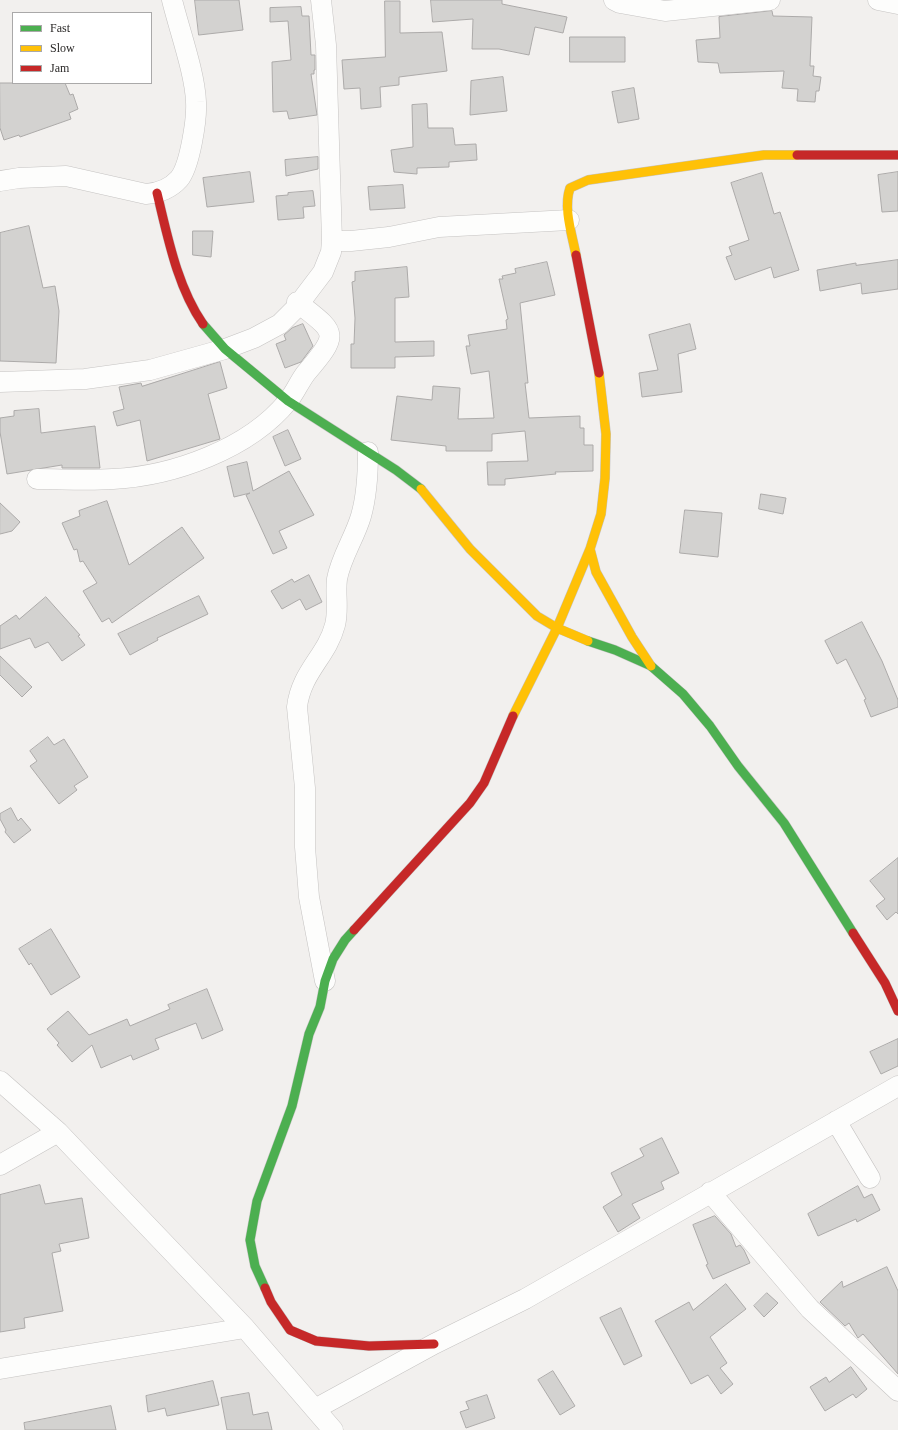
<!DOCTYPE html>
<html>
<head>
<meta charset="utf-8">
<style>
	body { margin:0 }
	#map { position:relative; width:898px; height:1430px; overflow:hidden; background:#f2f0ee; font-family:"Times New Roman",serif }
	canvas { display:block }
	.legend { position:absolute; left:12px; top:12px; width:140px; height:72px; box-sizing:border-box; background:#fff; border:1px solid #aaa9a9; margin:0; padding:5px 7px; list-style:none; font-size:12px; color:#2a2827 }
	.legend li { display:flex; align-items:center; gap:8px; height:20px }
	.legend b { width:20px; border:1px solid #aaa9a9 }
</style>
</head>
<body>
<div id="map">
<canvas width="898" height="1430"></canvas>
<ul class="legend">
<li><b style="height:5px;background:#4caf50"></b>Fast</li>
<li><b style="height:5px;background:#ffc107"></b>Slow</li>
<li><b style="height:5px;background:#c62828"></b>Jam</li>
</ul>
</div>
<script>
const c = document.querySelector('canvas').getContext('2d');
c.lineJoin = 'round';
function fill(path, color) {
  c.fillStyle = color;
  c.fill(path, 'evenodd');
}
function strokePath(path, color, width, dash) {
  c.strokeStyle = color;
  c.lineWidth = width;
  c.lineCap = dash ? 'butt' : 'round';
  c.setLineDash(dash || []);
  c.stroke(path);
}
const building = new Path2D(`
	M 195,0 L 239,0 L 243,30 L 199,35 Z
	M 431,0 L 502,0 L 502,4 L 567,17 L 563,33 L 535,27 L 529,55 L 499,49 L 472,49 L 473,19 L 433,22 Z
	M 385,1 L 400,1 L 400,33 L 442,32 L 447,71 L 399,77 L 399,85 L 380,87 L 381,107 L 361,109 L 360,88 L 344,89 L 342,60 L 385,57 Z
	M 301,7 L 302,16 L 309,16 L 311,55 L 315,55 L 315,70 L 314,70 L 314,74 L 311,74 L 317,115 L 289,119 L 287,111 L 273,112 L 272,62 L 291,60 L 288,21 L 270,22 L 270,8 Z
	M 772,11 L 773,16 L 812,17 L 810,66 L 814,66 L 813,76 L 821,77 L 819,91 L 816,91 L 815,102 L 797,101 L 798,89 L 782,88 L 784,71 L 720,73 L 718,63 L 698,62 L 696,40 L 720,38 L 719,17 Z
	M 570,37 L 625,37 L 625,62 L 570,62 Z
	M 503,77 L 507,111 L 470,115 L 471,81 Z
	M 0,83 L 65,83 L 70,95 L 73,94 L 78,109 L 69,113 L 71,119 L 20,137 L 19,135 L 4,140 L 0,128 Z
	M 634,88 L 639,119 L 618,123 L 612,92 Z
	M 427,104 L 428,128 L 453,128 L 455,145 L 476,144 L 477,160 L 449,162 L 449,167 L 417,168 L 417,174 L 394,172 L 391,150 L 413,147 L 412,105 Z
	M 318,157 L 318,169 L 286,176 L 285,160 Z
	M 250,172 L 254,202 L 207,207 L 203,178 Z
	M 898,172 L 898,211 L 882,212 L 878,175 Z
	M 762,173 L 774,214 L 780,212 L 799,270 L 774,278 L 771,267 L 735,280 L 726,257 L 732,255 L 729,247 L 749,240 L 731,183 Z
	M 403,185 L 405,208 L 370,210 L 368,187 Z
	M 313,191 L 315,206 L 303,207 L 304,218 L 278,220 L 276,196 L 288,195 L 288,193 Z
	M 29,226 L 43,288 L 55,286 L 59,311 L 56,363 L 0,361 L 0,233 Z
	M 193,231 L 213,231 L 211,257 L 193,255 Z
	M 898,260 L 898,289 L 862,294 L 861,283 L 820,291 L 817,270 L 856,263 L 856,265 Z
	M 547,262 L 555,295 L 520,303 L 528,383 L 525,383 L 529,418 L 580,416 L 580,428 L 584,428 L 584,445 L 593,445 L 593,471 L 555,472 L 556,474 L 505,479 L 505,485 L 488,485 L 487,462 L 528,461 L 525,431 L 492,434 L 492,451 L 446,451 L 446,446 L 391,440 L 397,396 L 432,400 L 433,386 L 460,388 L 458,419 L 494,418 L 489,371 L 471,374 L 466,346 L 470,346 L 468,335 L 507,329 L 506,320 L 508,319 L 499,279 L 503,279 L 502,276 L 516,273 L 515,269 Z
	M 407,267 L 409,297 L 395,298 L 395,342 L 434,341 L 434,356 L 395,357 L 395,368 L 351,368 L 351,344 L 354,344 L 355,318 L 352,282 L 355,281 L 355,272 Z
	M 303,324 L 313,346 L 301,362 L 285,368 L 276,344 L 286,340 L 284,335 L 292,328 Z
	M 690,324 L 696,349 L 678,354 L 682,392 L 642,397 L 639,373 L 658,370 L 649,335 Z
	M 220,362 L 227,388 L 208,394 L 220,439 L 147,461 L 140,420 L 117,426 L 113,412 L 124,409 L 119,387 L 141,383 L 142,386 Z
	M 39,409 L 41,433 L 95,426 L 100,468 L 62,468 L 62,465 L 7,474 L 0,432 L 0,418 L 14,416 L 14,411 Z
	M 288,430 L 301,459 L 285,466 L 273,437 Z
	M 247,462 L 253,491 L 289,471 L 314,515 L 279,531 L 287,548 L 273,554 L 246,495 L 250,493 L 234,497 L 227,467 Z
	M 761,494 L 786,498 L 783,514 L 759,509 Z
	M 107,501 L 129,565 L 182,527 L 204,558 L 112,623 L 109,618 L 102,622 L 83,591 L 97,583 L 83,561 L 80,562 L 77,549 L 74,550 L 62,523 L 80,516 L 79,511 Z
	M 0,503 L 20,522 L 12,531 L 0,534 Z
	M 685,510 L 722,513 L 718,557 L 680,553 Z
	M 309,575 L 322,602 L 306,610 L 300,599 L 282,609 L 271,591 L 292,579 L 294,582 Z
	M 199,596 L 208,614 L 157,638 L 158,640 L 130,655 L 118,634 Z
	M 46,597 L 80,635 L 78,636 L 85,645 L 62,661 L 48,642 L 35,648 L 30,638 L 0,649 L 0,626 L 16,615 L 19,619 Z
	M 862,622 L 882,661 L 898,700 L 898,707 L 871,717 L 864,700 L 866,699 L 846,659 L 837,664 L 825,641 Z
	M 0,656 L 32,687 L 22,697 L 0,675 Z
	M 48,737 L 54,745 L 64,739 L 88,777 L 74,786 L 77,790 L 59,804 L 30,766 L 37,761 L 30,751 Z
	M 11,808 L 18,821 L 21,818 L 31,830 L 14,843 L 5,832 L 6,830 L 0,819 L 0,814 Z
	M 898,858 L 898,914 L 896,912 L 887,920 L 876,906 L 885,899 L 870,881 Z
	M 51,929 L 80,977 L 51,995 L 31,963 L 29,965 L 19,949 Z
	M 207,989 L 223,1030 L 202,1039 L 196,1023 L 155,1039 L 159,1049 L 133,1060 L 131,1055 L 101,1068 L 92,1045 L 72,1062 L 57,1045 L 59,1043 L 47,1029 L 68,1011 L 89,1035 L 127,1019 L 130,1026 L 170,1009 L 168,1005 Z
	M 898,1039 L 898,1066 L 881,1074 L 870,1052 Z
	M 662,1138 L 679,1173 L 661,1182 L 664,1189 L 632,1204 L 640,1218 L 618,1232 L 603,1207 L 622,1195 L 611,1173 L 644,1156 L 640,1149 Z
	M 40,1185 L 45,1204 L 82,1198 L 89,1238 L 59,1244 L 61,1251 L 52,1253 L 63,1311 L 24,1318 L 25,1328 L 0,1332 L 0,1195 Z
	M 858,1186 L 864,1198 L 872,1194 L 880,1210 L 857,1222 L 856,1219 L 818,1236 L 808,1214 Z
	M 715,1216 L 731,1234 L 736,1247 L 740,1245 L 744,1250 L 750,1263 L 713,1279 L 706,1265 L 708,1264 L 693,1225 Z
	M 887,1267 L 898,1291 L 898,1374 L 863,1334 L 858,1338 L 849,1323 L 845,1326 L 820,1302 L 842,1281 L 843,1287 Z
	M 726,1284 L 746,1309 L 710,1337 L 727,1363 L 720,1368 L 733,1384 L 721,1394 L 708,1375 L 691,1384 L 655,1321 L 689,1302 L 693,1310 Z
	M 767,1293 L 778,1303 L 764,1317 L 754,1306 Z
	M 621,1308 L 642,1356 L 624,1365 L 600,1318 Z
	M 851,1367 L 867,1389 L 856,1398 L 853,1394 L 825,1411 L 810,1387 L 826,1377 L 829,1382 Z
	M 553,1371 L 575,1406 L 560,1415 L 538,1380 Z
	M 213,1381 L 219,1405 L 167,1416 L 165,1408 L 148,1412 L 146,1396 Z
	M 249,1393 L 253,1415 L 268,1412 L 272,1430 L 227,1430 L 221,1398 Z
	M 487,1395 L 495,1418 L 466,1428 L 460,1412 L 469,1409 L 466,1402 Z
	M 111,1406 L 116,1430 L 25,1430 L 24,1423 Z`);
fill(building, '#d3d2d0');
strokePath(building, '#acaaa9', 1);
const street = new Path2D(`
	M 614,0 L 620,3 L 665,11 L 770,0
	M 878,0 L 898,4
	M 0,181 L 19,178 L 66,176 L 146,194 C 159,193 170,189 179,179 C 190,166 197,119 196,102 C 195,73 179,29 172,0
	M 332,241 L 351,241 L 389,237 L 439,227 L 569,220
	M 0,382 L 85,379 L 150,370 L 225,349 L 254,338 L 280,324 L 295,309 L 323,272 L 331,252 L 332,241 L 326,45 L 321,0
	M 37,479 C 62,479 87,481 113,479 C 173,476 249,449 288,401 C 295,393 299,382 306,373 C 341,332 336,333 297,302
	M 325,981 L 309,897 L 305,847 L 305,788 L 297,707 C 301,672 327,656 335,625 C 339,610 335,594 337,579 C 341,557 355,537 361,516 C 367,495 368,474 368,452
	M 0,1081 L 58,1132 L 138,1216 L 245,1328 L 333,1430
	M 836,1121 L 870,1178
	M 0,1165 L 58,1132
	M 710,1192 L 810,1309 L 898,1391
	M 0,1369 L 245,1328
	M 315,1409 L 434,1344 L 525,1299 L 898,1086`);
const fast = new Path2D(`
	M 203,324 L 225,349 L 288,401 L 396,470 L 421,489
	M 588,641 L 615,650 L 651,666 L 683,694 L 710,726 L 738,766 L 784,823 L 853,933
	M 265,1288 L 255,1266 L 250,1240 L 257,1201 L 292,1106 L 309,1034 L 320,1007 L 325,981 L 333,959 L 345,940 L 354,930`);
const slow = new Path2D(`
	M 576,255 C 572,234 563,208 570,188 L 588,180 L 764,155 L 797,155
	M 599,373 L 606,434 L 605,478 L 601,514 L 590,549 L 596,572 L 632,637 L 651,666
	M 421,489 L 470,549 L 537,616 L 557,628 L 588,641
	M 513,716 L 557,628 L 590,549`);
const jam = new Path2D(`
	M 797,155 L 898,155
	M 157,193 C 168,238 177,286 203,324
	M 576,255 L 599,373
	M 354,930 L 470,803 L 484,783 L 513,716
	M 853,933 L 885,983 L 898,1011
	M 265,1288 L 271,1302 L 290,1330 L 316,1341 L 369,1346 L 434,1344`);
strokePath(street, '#c5c3c2', 21);
strokePath(fast, '#c5c3c2', 10);
strokePath(slow, '#c5c3c2', 10);
strokePath(jam, '#c5c3c2', 10);
strokePath(street, '#fdfdfc', 20);
strokePath(fast, '#4caf50', 9);
strokePath(slow, '#ffc107', 9);
strokePath(jam, '#c62828', 9);
</script>
</body>
</html>
